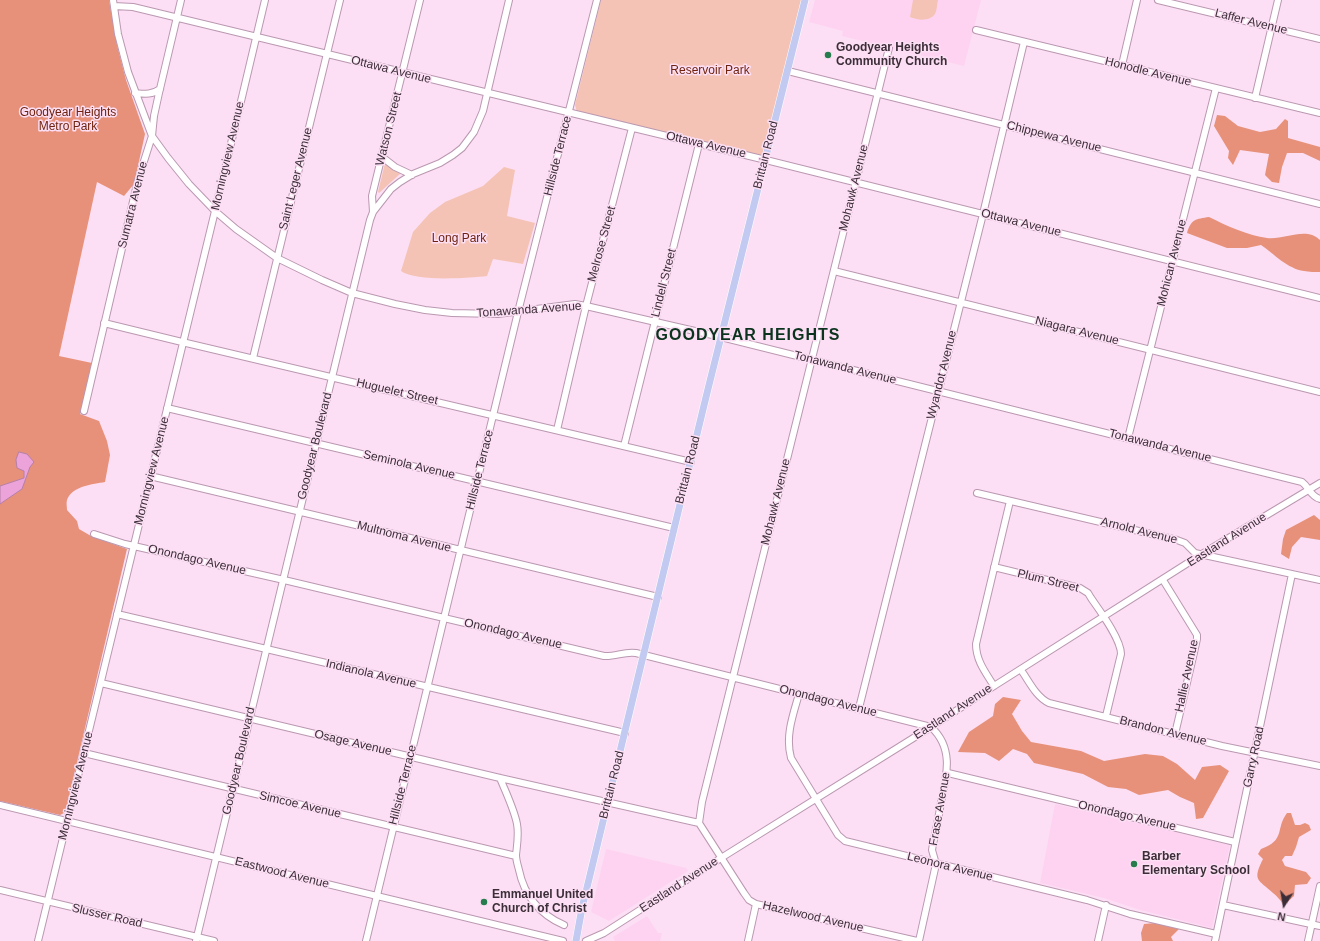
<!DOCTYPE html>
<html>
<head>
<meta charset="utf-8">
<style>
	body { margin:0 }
	#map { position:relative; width:1320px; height:941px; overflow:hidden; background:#fcdff4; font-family:Helvetica,sans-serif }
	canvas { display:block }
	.north { position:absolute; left:1264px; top:885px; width:40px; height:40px; -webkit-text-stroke:3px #fcdff4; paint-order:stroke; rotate:192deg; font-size:11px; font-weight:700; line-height:16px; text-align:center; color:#3c2e38 }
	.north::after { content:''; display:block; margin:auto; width:14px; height:18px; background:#3c2e38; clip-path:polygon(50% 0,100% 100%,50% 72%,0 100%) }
</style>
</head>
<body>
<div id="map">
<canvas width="1320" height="941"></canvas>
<div class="north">N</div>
</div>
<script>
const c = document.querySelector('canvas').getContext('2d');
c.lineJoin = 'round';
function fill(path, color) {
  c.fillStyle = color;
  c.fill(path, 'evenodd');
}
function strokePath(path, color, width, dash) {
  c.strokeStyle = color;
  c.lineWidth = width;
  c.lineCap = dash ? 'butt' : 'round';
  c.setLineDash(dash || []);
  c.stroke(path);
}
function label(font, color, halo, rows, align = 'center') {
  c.font = font + ' Helvetica,sans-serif';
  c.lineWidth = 3;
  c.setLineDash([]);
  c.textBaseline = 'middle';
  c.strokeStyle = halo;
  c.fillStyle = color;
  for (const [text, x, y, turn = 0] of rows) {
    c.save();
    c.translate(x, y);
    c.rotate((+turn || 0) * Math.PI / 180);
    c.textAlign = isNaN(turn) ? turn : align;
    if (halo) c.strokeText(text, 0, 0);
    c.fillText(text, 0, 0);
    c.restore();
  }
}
fill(new Path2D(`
	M 815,0 L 981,0 L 964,66 L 842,36 L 843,31 L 809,22 Z
	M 1055,804 L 1230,845 L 1212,928 L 1140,910 L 1104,898 L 1040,883 Z
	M 606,849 L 686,868 L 688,871 L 609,921 L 591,912 Z
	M 647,916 L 658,933 L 662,933 L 660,941 L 615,941 L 613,937 Z`), '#fed3f2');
fill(new Path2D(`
	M 601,0 L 802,0 L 764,155 L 761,157 L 577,112 L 575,105 Z
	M 913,0 L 938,0 C 937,4 937,10 935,14 C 929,22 917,20 910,17 Z
	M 385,163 L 401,173 L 379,193 L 378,192 Z
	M 504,167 L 515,170 L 507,216 L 535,223 L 523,264 L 493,259 L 487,276 C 468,278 416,282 401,271 L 413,232 L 430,213 L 445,202 L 483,186 Z`), '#f4c3b5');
fill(new Path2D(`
	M 0,0 L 109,0 L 117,45 L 126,80 L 145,134 L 134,184 L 124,196 L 97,182 L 59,356 L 92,363 L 80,414 L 99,421 L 107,441 L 110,455 L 105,482 C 93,484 72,486 67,500 C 66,503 67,507 67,510 L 77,521 L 79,529 L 91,536 L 127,549 L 66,809 L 64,813 L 60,815 L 0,801 Z
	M 1217,115 L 1225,116 L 1238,126 L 1260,132 L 1276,129 L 1285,119 L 1288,121 L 1288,138 L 1320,147 L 1320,161 L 1303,153 L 1287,153 L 1282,167 L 1279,183 L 1272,182 L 1265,175 L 1269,154 L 1240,150 L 1233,165 L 1228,158 L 1229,151 L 1214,126 Z
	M 1209,217 C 1225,225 1249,236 1267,238 C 1285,240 1306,226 1320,240 L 1320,272 C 1315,272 1309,272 1304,271 C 1288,269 1274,254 1261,245 L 1247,248 L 1227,248 L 1187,233 C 1191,219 1196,219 1209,217 Z
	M 1314,515 L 1320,520 L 1320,540 L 1301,537 L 1292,547 L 1289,559 L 1281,554 L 1283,539 L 1286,530 Z
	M 1003,697 L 1021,700 L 1012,714 L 1022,731 L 1031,742 L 1081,751 L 1104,761 L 1145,754 L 1163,756 L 1177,764 L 1195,780 L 1202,767 L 1220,765 L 1229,771 L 1203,818 L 1196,819 L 1194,803 L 1180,797 L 1168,790 L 1139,795 L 1126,789 L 1108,787 L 1083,774 L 1034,763 L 1027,754 L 1013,749 L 999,761 L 985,753 L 958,752 L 969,732 L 993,716 L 995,704 Z
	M 1287,813 L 1291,813 L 1295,825 L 1300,825 L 1305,823 L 1309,825 L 1311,830 L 1299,837 L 1296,847 L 1292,856 L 1285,856 L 1282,860 L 1285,866 L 1306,872 L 1311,878 L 1307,884 L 1295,885 L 1294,896 L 1284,905 C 1281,901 1277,896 1273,893 C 1258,879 1252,881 1263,859 L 1258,854 L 1261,849 C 1286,840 1275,829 1287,813 Z
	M 1155,923 L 1179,929 L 1171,937 L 1173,941 L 1142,941 L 1141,933 L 1144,924 Z`), '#e7917a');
const water = new Path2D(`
	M 19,452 L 27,454 L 34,462 L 30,467 L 22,489 L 0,504 L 0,486 L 24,478 L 24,471 L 17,468 L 16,460 Z`);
fill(water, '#eba3d9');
strokePath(water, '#b680a9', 1);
const minor = new Path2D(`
	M 113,0 L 118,34 L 128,72 L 152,136 L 168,158 L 189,184 L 215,211 L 236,229 L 277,258 L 322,280 L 352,293 L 395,304 L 425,310 L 452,313 L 498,314 L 575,304 L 586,306 L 721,337 L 1302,482 C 1310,488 1310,496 1320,499
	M 1158,0 L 1320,39
	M 114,6 L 133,7 L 766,160 L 1320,298
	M 976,30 L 1320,113
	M 889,48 L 702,802 L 699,823 L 744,893 L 749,900 L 756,904 L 917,941
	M 1122,65 L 1137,0
	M 788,71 L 1320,204
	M 135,93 C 145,94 152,95 160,89
	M 1255,98 L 1278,0
	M 382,157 L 395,167 L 412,175
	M 373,212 L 372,196 L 420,0
	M 834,271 L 1320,392
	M 104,323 L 182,342 L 691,462
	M 253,358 L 340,0
	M 167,408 L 674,528
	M 84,411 L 138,180 L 152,136 L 154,116 L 159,93 L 181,0
	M 557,430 L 586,306 L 632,128
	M 1128,438 L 1216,88
	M 624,446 L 699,144
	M 150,476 L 658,597
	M 977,493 L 1177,540 L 1185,543 L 1195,553 L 1320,580
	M 94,534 L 125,544 L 284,580 L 604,656 C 615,657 625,651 636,653 L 931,727 C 954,748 947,775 941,802 C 939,816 936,830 933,844 L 932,850 L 936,864 L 919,941
	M 994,567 L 1080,588 L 1088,593 L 1091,598 C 1100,611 1121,639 1121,654 L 1106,716
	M 1163,580 L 1197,635 L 1197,639 L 1193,657 L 1175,734
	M 117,614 L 625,733
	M 1021,670 C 1029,681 1036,697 1049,703 L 1222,746 L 1320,766
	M 101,683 L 500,778 L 699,823
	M 994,686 C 986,673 976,661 976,644 L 1010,501
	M 799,694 C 793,715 785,736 791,758 L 838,835 L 845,841 L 1087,900 L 1130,914 L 1216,934
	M 859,708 L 983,214 L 1024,42
	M 84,753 L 516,856
	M 948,773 L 1235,842
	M 500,778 C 506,793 514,809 517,824 C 519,835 517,845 516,855 C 516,860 518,866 519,870 C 524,895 540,915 564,925
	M 0,805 L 563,941
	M 0,890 L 214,941
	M 1223,905 L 1320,926
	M 38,941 L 215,211 L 265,0
	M 196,941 L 370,220 L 373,212 L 391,189 L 400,182 L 413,174 L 440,163 L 453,155 L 462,148 L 474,132 L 483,111 L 509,0
	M 366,941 L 518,312 L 597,0
	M 586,941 L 604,933 L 721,858 L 931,727 L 994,686 L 1202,554 L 1320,483
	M 748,941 L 756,904
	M 1098,941 L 1106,905
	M 1215,941 L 1292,574
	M 1308,941 L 1320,886`);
const major = new Path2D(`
	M 576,941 L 582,908 L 707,393 L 805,0`);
strokePath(minor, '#ba98b1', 8);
strokePath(major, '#fff', 8);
strokePath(minor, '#fff', 6);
strokePath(major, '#c3caf1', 7);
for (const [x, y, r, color] of [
	[828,55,4,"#277c4e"],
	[1134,864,4,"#277c4e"],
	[484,902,4,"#277c4e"]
]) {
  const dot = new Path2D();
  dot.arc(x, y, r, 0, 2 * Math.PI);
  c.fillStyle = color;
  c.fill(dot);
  strokePath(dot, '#fcdff4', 1.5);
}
label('12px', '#3c2e38', '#fcdff4', [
	["Laffer Avenue",1251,22,14],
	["Ottawa Avenue",391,70,14],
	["Honodle Avenue",1148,72,14],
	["Watson Street",389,129,-76],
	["Chippewa Avenue",1054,137,14],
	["Ottawa Avenue",706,145,13],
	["Brittain Road",766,155,-76],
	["Morningview Avenue",228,156,-77],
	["Hillside Terrace",558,156,-76],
	["Saint Leger Avenue",296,179,-76],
	["Mohawk Avenue",854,188,-76],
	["Sumatra Avenue",133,205,-76],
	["Ottawa Avenue",1021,223,14],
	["Melrose Street",602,244,-75],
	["Mohican Avenue",1172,263,-76],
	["Lindell Street",664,283,-76],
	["Tonawanda Avenue",529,310,-4],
	["Niagara Avenue",1077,331,14],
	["Tonawanda Avenue",845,368,14],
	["Wyandot Avenue",942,375,-76],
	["Huguelet Street",397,392,13],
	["Goodyear Boulevard",315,446,-76],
	["Tonawanda Avenue",1160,446,14],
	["Seminola Avenue",409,465,13],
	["Hillside Terrace",480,470,-76],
	["Brittain Road",688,470,-76],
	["Morningview Avenue",152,471,-76],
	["Mohawk Avenue",776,502,-76],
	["Arnold Avenue",1139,531,14],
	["Multnoma Avenue",404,537,14],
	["Eastland Avenue",1227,540,-32],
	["Onondago Avenue",197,560,13],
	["Plum Street",1048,581,14],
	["Onondago Avenue",513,634,13],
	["Indianola Avenue",371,674,13],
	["Hallie Avenue",1187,676,-78],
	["Onondago Avenue",828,701,14],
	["Eastland Avenue",953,712,-33],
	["Brandon Avenue",1163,731,14],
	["Osage Avenue",353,743,13],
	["Garry Road",1254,757,-78],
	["Goodyear Boulevard",239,761,-77],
	["Hillside Terrace",403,785,-76],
	["Brittain Road",612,785,-76],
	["Morningview Avenue",76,786,-76],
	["Simcoe Avenue",300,805,13],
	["Frase Avenue",940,809,-80],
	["Onondago Avenue",1127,816,13],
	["Leonora Avenue",950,867,14],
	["Eastwood Avenue",282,873,14],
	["Eastland Avenue",679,885,-33],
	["Slusser Road",107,916,13],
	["Hazelwood Avenue",813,917,13]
]);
label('bold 12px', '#3c2e38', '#fcdff4', [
	["Goodyear Heights",836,48],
	["Community Church",836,62],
	["Barber",1142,857],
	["Elementary School",1142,871],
	["Emmanuel United",492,895],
	["Church of Christ",492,909]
], 'left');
label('12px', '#6f230e', '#fcdff4', [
	["Reservoir Park",710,71],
	["Goodyear Heights",68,113],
	["Metro Park",68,127],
	["Long Park",459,239]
]);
c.letterSpacing = '1px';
label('bold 16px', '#0b331e', '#fcdff4', [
	["GOODYEAR HEIGHTS",748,336]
]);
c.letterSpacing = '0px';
</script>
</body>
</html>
